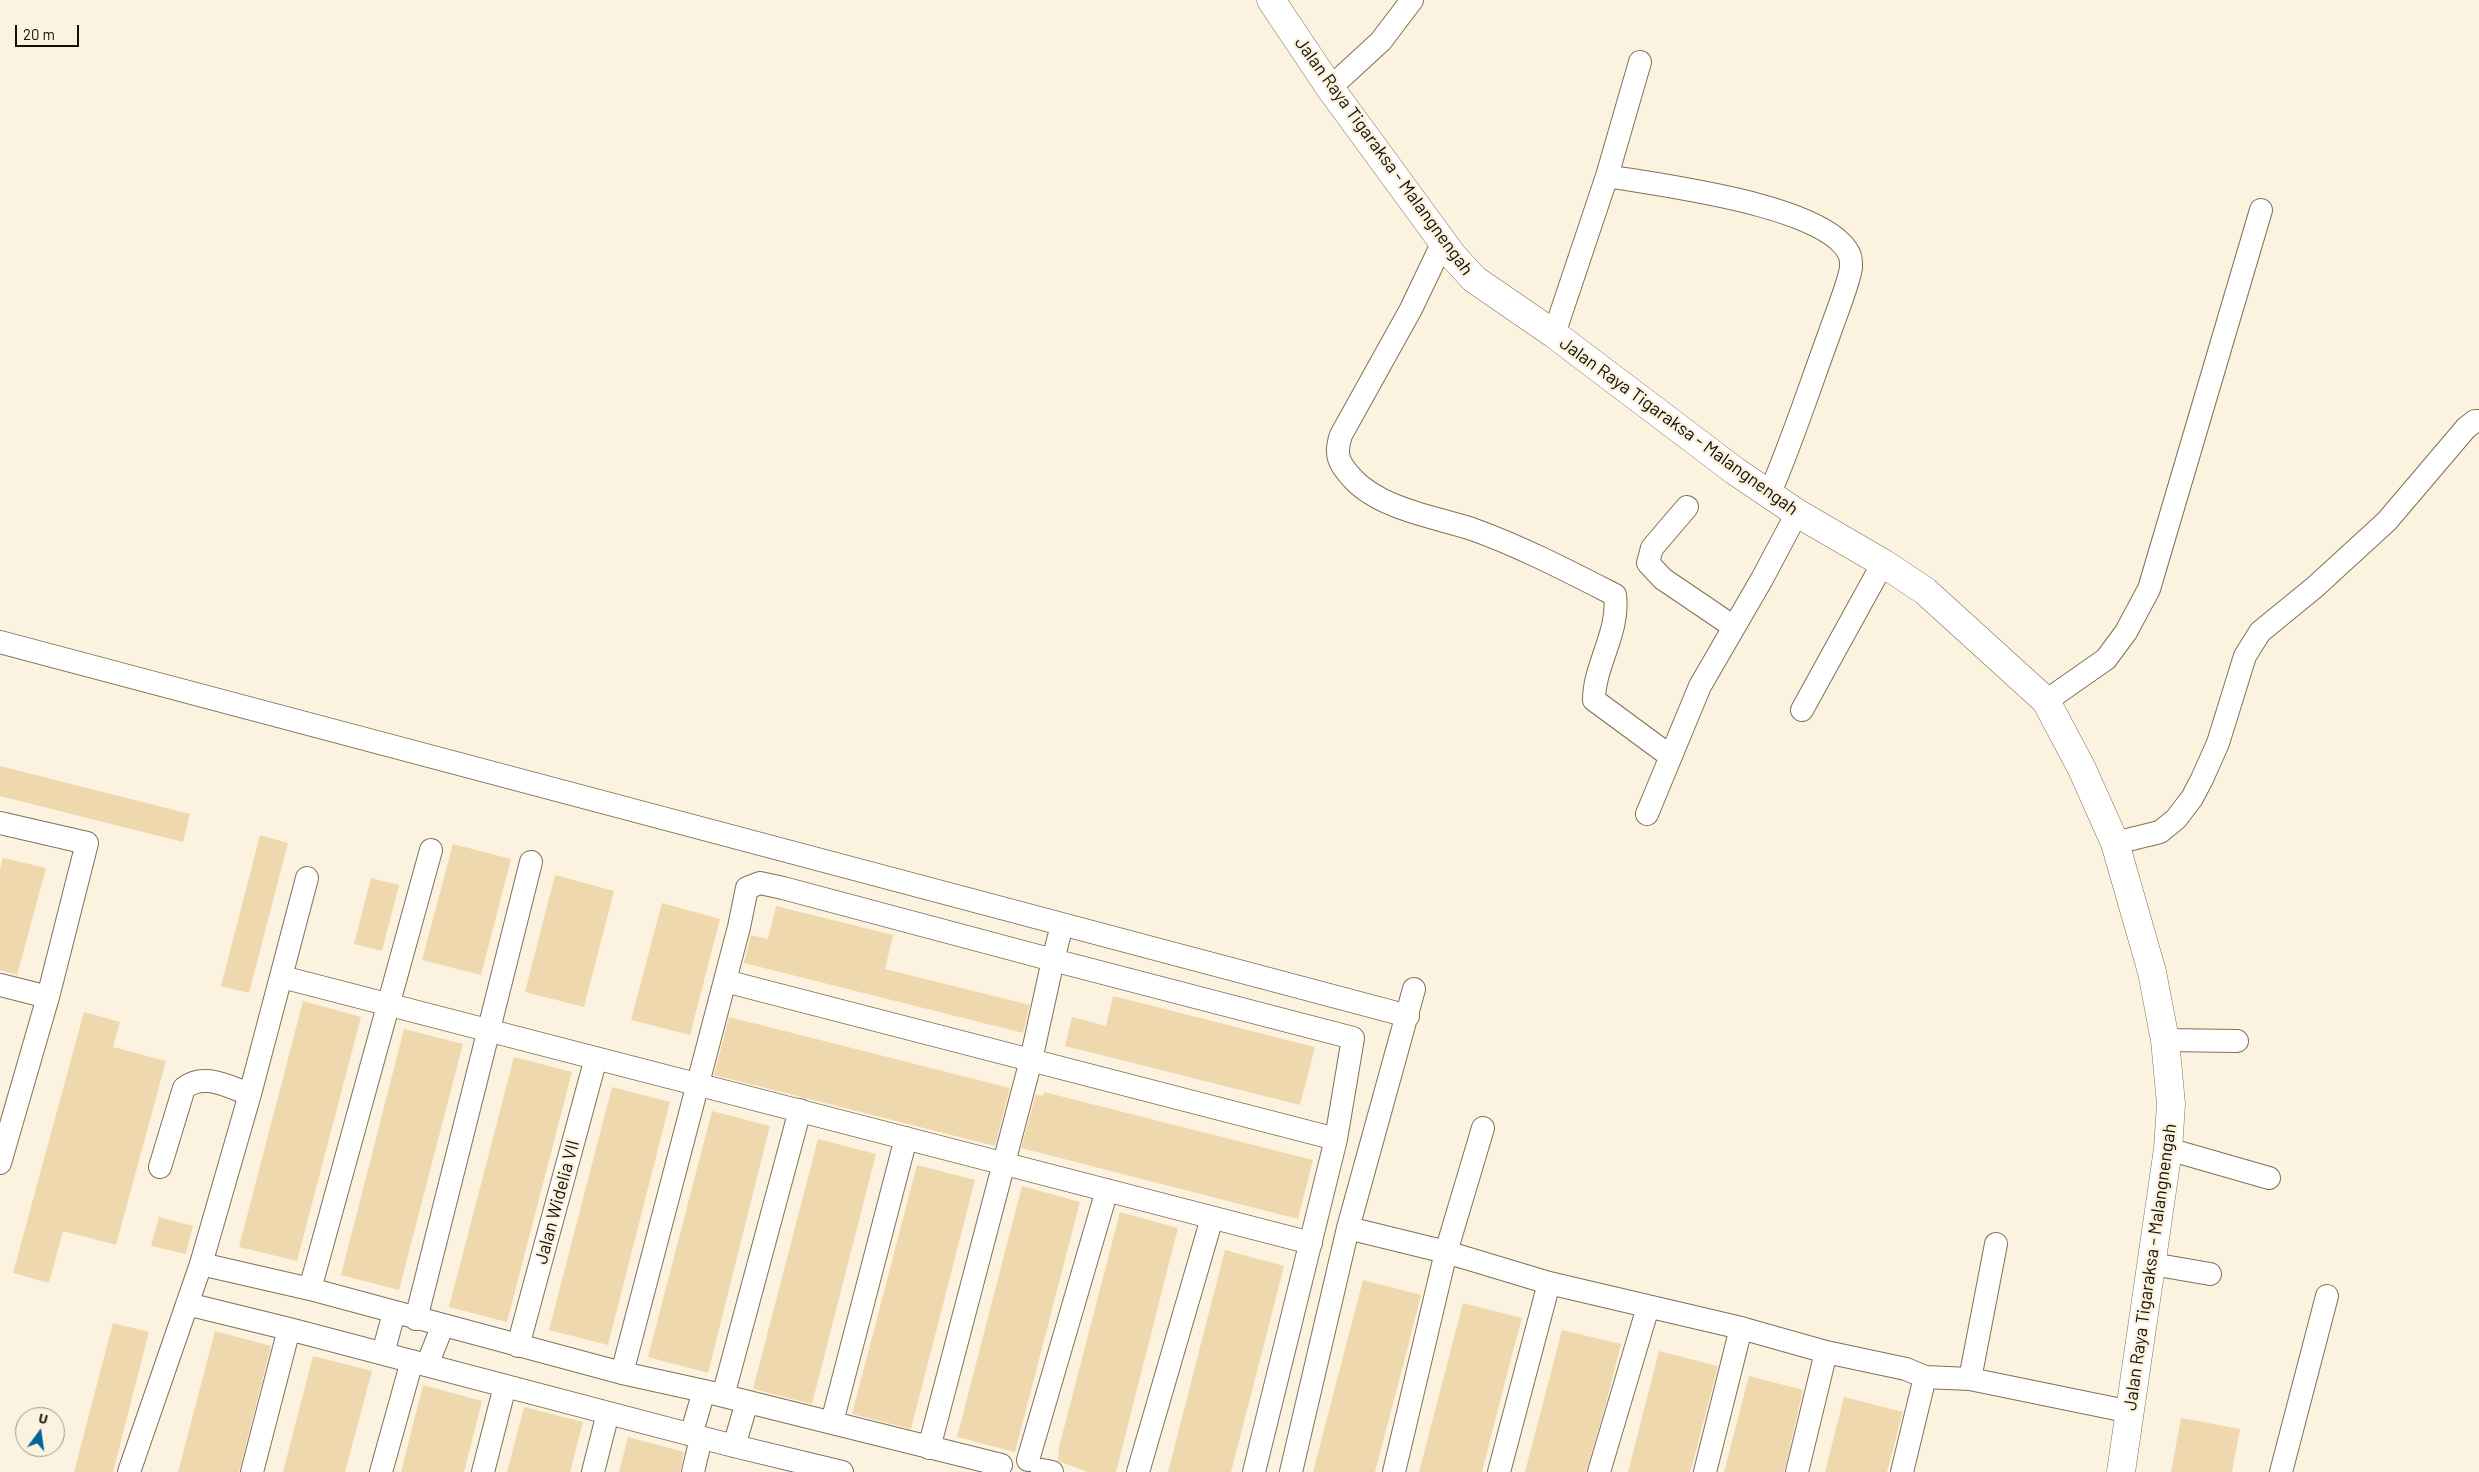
<!DOCTYPE html>
<html>
<head>
<meta charset="utf-8">
<style>
	body { margin:0 }
	#map { position:relative; width:2479px; height:1472px; overflow:hidden; background:#fcf2e0; font-family:Barlow,sans-serif }
	canvas { display:block }
	.north { position:absolute; left:15px; top:1407px; width:50px; height:50px; box-sizing:border-box; background:#fcf2e0; border:1px solid #9f9788; border-radius:50%; rotate:14deg; font-size:14px; font-weight:700; line-height:20px; text-align:center; color:#140f05 }
	.north::after { content:''; display:block; margin:auto; width:18px; height:22px; background:#006392; clip-path:polygon(50% 0,100% 100%,50% 72%,0 100%) }
	.scale { position:absolute; left:15px; top:25px; width:64px; height:22px; box-sizing:border-box; border:2px solid #140f05; border-top:0; padding-left:6px; font-size:15px; line-height:18px; white-space:nowrap; color:#140f05; -webkit-text-stroke:4px #fcf2e0; paint-order:stroke }
</style>
</head>
<body>
<div id="map">
<canvas width="2479" height="1472"></canvas>
<div class="north">U</div>
<div class="scale">20 m</div>
</div>
<script>
const c = document.querySelector('canvas').getContext('2d');
c.lineJoin = 'round';
function fill(path, color) {
  c.fillStyle = color;
  c.fill(path, 'evenodd');
}
function strokePath(path, color, width, dash) {
  c.strokeStyle = color;
  c.lineWidth = width;
  c.lineCap = dash ? 'butt' : 'round';
  c.setLineDash(dash || []);
  c.stroke(path);
}
function label(font, color, halo, rows, align = 'center') {
  c.font = font + ' Barlow,sans-serif';
  c.lineWidth = 5;
  c.setLineDash([]);
  c.textBaseline = 'middle';
  c.strokeStyle = halo;
  c.fillStyle = color;
  for (const [text, x, y, turn = 0] of rows) {
    c.save();
    c.translate(x, y);
    c.rotate((+turn || 0) * Math.PI / 180);
    c.textAlign = isNaN(turn) ? turn : align;
    if (halo) c.strokeText(text, 0, 0);
    c.fillText(text, 0, 0);
    c.restore();
  }
}
fill(new Path2D(`
	M 0,766 L 190,814 L 183,842 L 0,796 Z
	M 260,835 L 288,843 L 249,993 L 221,986 Z
	M 453,844 L 511,859 L 481,975 L 422,960 Z
	M 3,858 L 46,868 L 17,975 L 0,970 L 0,869 Z
	M 555,875 L 614,891 L 584,1007 L 525,992 Z
	M 371,878 L 399,885 L 382,951 L 354,944 Z
	M 662,903 L 720,919 L 690,1035 L 631,1020 Z
	M 776,906 L 893,935 L 885,969 L 1030,1005 L 1023,1033 L 744,963 L 751,935 L 768,939 Z
	M 1113,996 L 1315,1047 L 1300,1105 L 1065,1046 L 1072,1017 L 1106,1026 Z
	M 303,1001 L 361,1017 L 297,1261 L 239,1247 Z
	M 84,1012 L 120,1022 L 113,1047 L 166,1061 L 116,1245 L 63,1231 L 49,1283 L 13,1273 Z
	M 729,1017 L 1010,1088 L 995,1146 L 714,1075 Z
	M 404,1029 L 463,1044 L 399,1290 L 341,1275 Z
	M 514,1057 L 572,1072 L 507,1322 L 449,1307 Z
	M 612,1087 L 670,1102 L 608,1345 L 549,1330 Z
	M 1044,1092 L 1313,1160 L 1298,1219 L 1021,1148 L 1036,1094 L 1043,1096 Z
	M 712,1111 L 770,1126 L 708,1373 L 648,1357 Z
	M 818,1139 L 876,1154 L 812,1404 L 753,1389 Z
	M 917,1165 L 975,1180 L 911,1429 L 852,1414 Z
	M 1022,1186 L 1080,1202 L 1015,1452 L 957,1437 Z
	M 1120,1212 L 1178,1228 L 1116,1472 L 1088,1472 L 1058,1461 L 1059,1447 Z
	M 159,1217 L 193,1226 L 186,1254 L 151,1246 Z
	M 1225,1250 L 1284,1266 L 1267,1333 L 1231,1472 L 1168,1472 Z
	M 1363,1280 L 1421,1295 L 1404,1362 L 1375,1472 L 1313,1472 Z
	M 1463,1303 L 1522,1318 L 1513,1351 L 1482,1472 L 1419,1472 Z
	M 113,1323 L 149,1332 L 113,1472 L 74,1472 Z
	M 1562,1330 L 1621,1344 L 1605,1407 L 1586,1472 L 1525,1472 Z
	M 215,1331 L 271,1346 L 239,1472 L 178,1472 Z
	M 1659,1351 L 1718,1366 L 1696,1451 L 1690,1472 L 1628,1472 Z
	M 313,1356 L 372,1371 L 345,1472 L 283,1472 Z
	M 1749,1376 L 1803,1390 L 1784,1472 L 1724,1472 Z
	M 423,1385 L 482,1401 L 464,1472 L 401,1472 Z
	M 1844,1397 L 1903,1412 L 1887,1472 L 1825,1472 Z
	M 524,1407 L 583,1422 L 570,1472 L 507,1472 Z
	M 2181,1418 L 2240,1429 L 2232,1472 L 2171,1472 Z
	M 628,1437 L 684,1452 L 680,1472 L 619,1472 Z`), '#efd8ad');
const minor = new Path2D(`
	M 1330,88 L 1381,41 L 1412,0
	M 1607,176 C 1657,185 1831,205 1850,256 C 1851,258 1851,264 1851,267 C 1850,280 1835,317 1830,332 C 1810,386 1792,442 1769,495
	M 1443,242 L 1411,309 L 1341,435 C 1334,455 1339,464 1353,479 C 1381,509 1435,517 1472,529 C 1522,547 1568,571 1615,595 C 1620,632 1594,665 1594,700 L 1670,756
	M 1554,334 L 1607,176 L 1640,62
	M 1687,507 L 1652,548 L 1648,563 L 1663,579 L 1734,627
	M 0,642 L 1408,1016
	M 2046,701 L 2106,659 L 2126,632 L 2149,589 L 2261,210
	M 1802,710 L 1883,563
	M 1647,814 L 1700,686 L 1762,579 L 1797,513
	M 0,823 L 87,843 L 48,997 L 0,1163
	M 2115,843 L 2160,832 L 2176,819 L 2192,798 L 2202,779 L 2218,743 L 2245,656 L 2260,632 L 2315,587 L 2387,521 L 2466,428 L 2475,421 L 2479,421
	M 282,977 L 1311,1243
	M 725,981 L 1336,1139
	M 0,985 L 48,997
	M 2165,1040 L 2237,1041
	M 2168,1149 L 2269,1178
	M 160,1167 L 184,1088 C 204,1072 228,1087 250,1094
	M 1348,1228 L 1446,1252 L 1549,1283 L 1741,1328 L 1826,1352 L 1906,1369 L 1925,1377 L 1902,1472
	M 201,1264 L 310,1289 L 622,1373 L 704,1391 L 1001,1465
	M 2152,1264 L 2210,1274
	M 310,1289 L 431,850
	M 187,1304 L 289,1329 L 734,1446 L 842,1472
	M 416,1319 L 531,862
	M 518,1346 L 596,1058
	M 383,1353 L 394,1313
	M 427,1365 L 443,1325
	M 622,1373 L 739,927 L 747,888 L 760,883 L 783,888 L 1053,960 L 1062,925
	M 1925,1377 L 1970,1379 L 2131,1412
	M 1970,1379 L 1996,1244
	M 723,1396 L 800,1110
	M 832,1422 L 906,1138
	M 691,1435 L 704,1391
	M 734,1446 L 747,1402
	M 929,1448 L 1031,1060 L 1053,960 L 1353,1038 L 1336,1139 L 1254,1472
	M 1028,1460 L 1107,1190
	M 1042,1470 L 1052,1472
	M 129,1472 L 201,1264 L 250,1094 L 307,878
	M 252,1472 L 289,1329
	M 381,1472 L 412,1361
	M 483,1472 L 505,1386
	M 593,1472 L 608,1413
	M 693,1472 L 701,1438
	M 1138,1472 L 1212,1218
	M 1291,1472 L 1348,1228 L 1414,989
	M 1394,1472 L 1446,1252 L 1483,1128
	M 1499,1472 L 1549,1283
	M 1599,1472 L 1648,1307
	M 1705,1472 L 1741,1328
	M 1797,1472 L 1826,1352
	M 2281,1472 L 2327,1296`);
const major = new Path2D(`
	M 1271,0 L 1330,88 L 1453,256 L 1474,279 L 1554,334 L 1735,471 L 1797,513 L 1883,563 L 1925,591 L 2046,701 L 2082,769 L 2115,843 L 2152,972 L 2165,1040 L 2171,1104 L 2168,1149 L 2121,1472`);
strokePath(minor, '#807156', 24);
strokePath(major, '#807156', 29);
strokePath(minor, '#fff', 22);
strokePath(major, '#fff', 28);
label('18px', '#140f05', '#fcf2e0', [
	["Jalan Raya Tigaraksa - Malangnengah",1384,156,54],
	["Jalan Raya Tigaraksa - Malangnengah",1679,426,36],
	["Jalan Widelia VII",557,1202,-75],
	["Jalan Raya Tigaraksa - Malangnengah",2150,1267,-82]
]);
</script>
</body>
</html>
